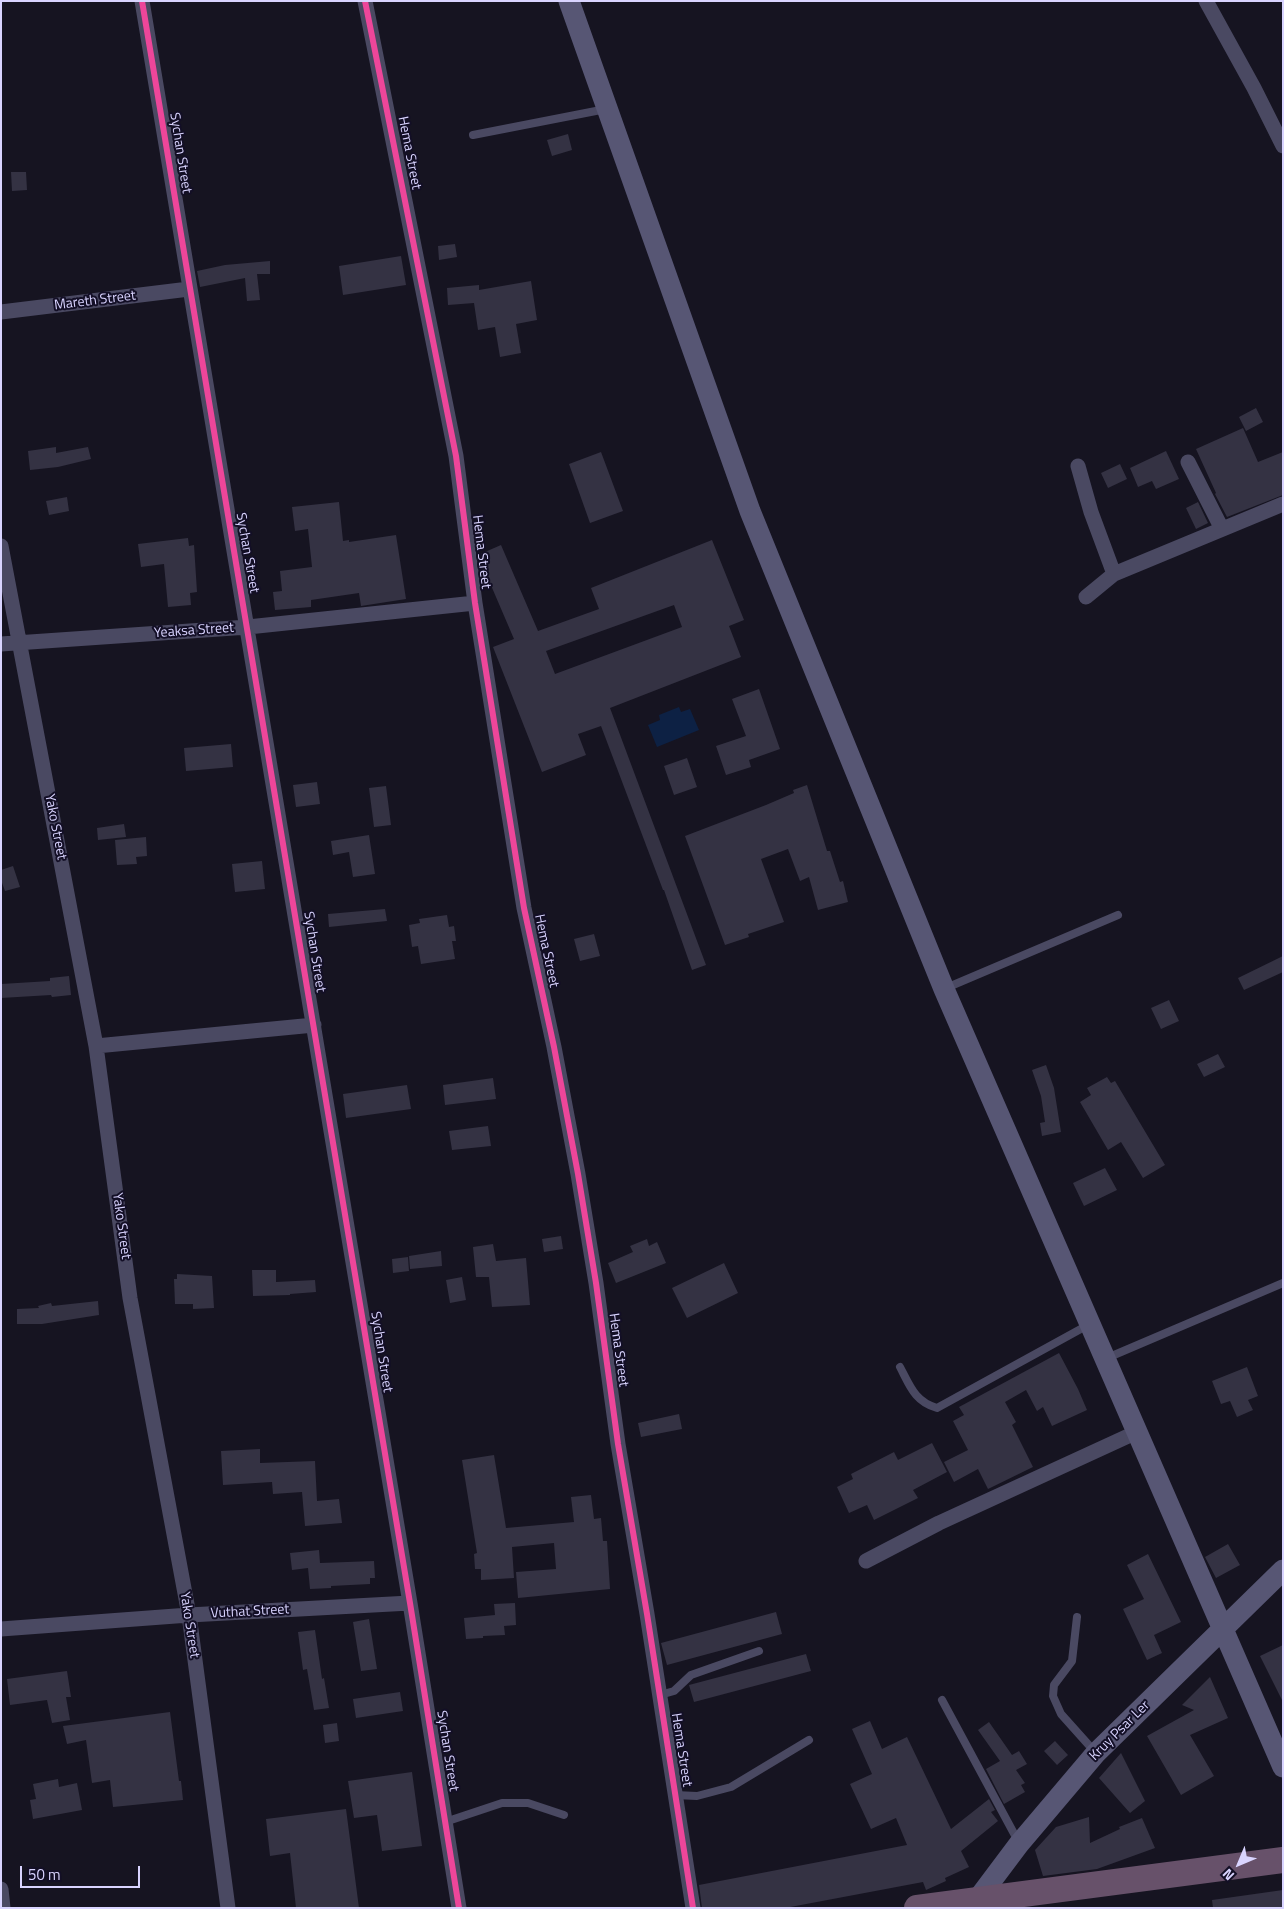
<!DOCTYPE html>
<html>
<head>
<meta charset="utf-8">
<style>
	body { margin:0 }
	#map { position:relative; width:1284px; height:1909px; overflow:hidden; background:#161421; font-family:"Titillium Web",sans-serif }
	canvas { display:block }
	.frame { position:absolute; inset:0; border:2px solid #d9d4ff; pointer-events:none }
	.north { position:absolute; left:1214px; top:1839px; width:50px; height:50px; -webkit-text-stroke:4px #130f26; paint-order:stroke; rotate:225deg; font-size:14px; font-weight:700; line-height:20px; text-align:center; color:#d9d4ff }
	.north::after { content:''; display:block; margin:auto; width:18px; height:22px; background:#d9d4ff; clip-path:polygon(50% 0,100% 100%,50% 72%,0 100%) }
	.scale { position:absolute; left:20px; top:1866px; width:120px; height:22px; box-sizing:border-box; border:2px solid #d9d4ff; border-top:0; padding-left:6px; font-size:15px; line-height:18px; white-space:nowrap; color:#d9d4ff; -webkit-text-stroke:4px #130f26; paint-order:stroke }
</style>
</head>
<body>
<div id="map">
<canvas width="1284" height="1909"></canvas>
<div class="frame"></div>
<div class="north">N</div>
<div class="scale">50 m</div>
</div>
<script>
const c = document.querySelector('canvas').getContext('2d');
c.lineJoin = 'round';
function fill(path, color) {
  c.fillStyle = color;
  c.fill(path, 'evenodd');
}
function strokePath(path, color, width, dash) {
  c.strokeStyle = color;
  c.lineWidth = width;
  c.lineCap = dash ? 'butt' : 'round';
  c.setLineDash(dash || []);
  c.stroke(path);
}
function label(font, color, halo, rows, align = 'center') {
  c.font = font + ' "Titillium Web",sans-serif';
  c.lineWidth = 4;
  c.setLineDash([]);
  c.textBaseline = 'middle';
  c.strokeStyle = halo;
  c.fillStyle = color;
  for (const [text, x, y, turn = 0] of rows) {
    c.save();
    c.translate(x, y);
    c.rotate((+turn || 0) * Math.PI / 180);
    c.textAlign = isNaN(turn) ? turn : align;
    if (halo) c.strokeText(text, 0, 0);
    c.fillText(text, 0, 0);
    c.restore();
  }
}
fill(new Path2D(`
	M 679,707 L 681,712 L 690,709 L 699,730 L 657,747 L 648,725 L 660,720 L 659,715 Z`), '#0d2144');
fill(new Path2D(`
	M 568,134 L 572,150 L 552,156 L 547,140 Z
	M 11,172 L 26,172 L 27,190 L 12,191 Z
	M 455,244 L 457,257 L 439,260 L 438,246 Z
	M 401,256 L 406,285 L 343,295 L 339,266 Z
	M 270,261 L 270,274 L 257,274 L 260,300 L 247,301 L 245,278 L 200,287 L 197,271 L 225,265 Z
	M 531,281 L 537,320 L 516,324 L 521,353 L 500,357 L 495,327 L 478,330 L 474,303 L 448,305 L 447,288 L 479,285 L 479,290 Z
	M 1256,408 L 1263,422 L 1246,431 L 1239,417 Z
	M 1243,428 L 1258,462 L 1283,452 L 1283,495 L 1227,517 L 1215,494 L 1216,493 L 1196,449 Z
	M 56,447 L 56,453 L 88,447 L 91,459 L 58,467 L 30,470 L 28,451 Z
	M 1166,451 L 1179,479 L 1156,489 L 1152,481 L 1138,487 L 1130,468 Z
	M 601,452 L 623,511 L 590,523 L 569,464 Z
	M 1120,464 L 1127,479 L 1108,488 L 1101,473 Z
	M 67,497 L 69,511 L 49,515 L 46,501 Z
	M 339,502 L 343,541 L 349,540 L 349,542 L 396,535 L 406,599 L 361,606 L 359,593 L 311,600 L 311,607 L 275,610 L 273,592 L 282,591 L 280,571 L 312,567 L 308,529 L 295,531 L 292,507 Z
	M 1198,502 L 1208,523 L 1196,529 L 1186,508 Z
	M 188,538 L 189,546 L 194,545 L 197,592 L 190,593 L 191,605 L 168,607 L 164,564 L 141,567 L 138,544 Z
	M 712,540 L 744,620 L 729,626 L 741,657 L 610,708 L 706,965 L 692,970 L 664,890 L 663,890 L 601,726 L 578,734 L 586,755 L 542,772 L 493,647 L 514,639 L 478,555 L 501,545 L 538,631 L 599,609 L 591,588 ZM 674,605 L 682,627 L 555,674 L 546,651 Z
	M 759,689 L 780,749 L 749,760 L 751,767 L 726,775 L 716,746 L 746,736 L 732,699 Z
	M 231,744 L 233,767 L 186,771 L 184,748 Z
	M 687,758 L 697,787 L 674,795 L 664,766 Z
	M 317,782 L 320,804 L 296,807 L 293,785 Z
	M 807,785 L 827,851 L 830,851 L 840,882 L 843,881 L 848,902 L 818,910 L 809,877 L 800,881 L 788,849 L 761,859 L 784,922 L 748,934 L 749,937 L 725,945 L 685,836 L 766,805 L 794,793 L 793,790 Z
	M 386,786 L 391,825 L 374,827 L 369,788 Z
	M 124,824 L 126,837 L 98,840 L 97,828 Z
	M 369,835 L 375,874 L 353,877 L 349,852 L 333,855 L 331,841 Z
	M 146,837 L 147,856 L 136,857 L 137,864 L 117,865 L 115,840 Z
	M 262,861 L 265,889 L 235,892 L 232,864 Z
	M 13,866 L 20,887 L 5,891 L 1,880 L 1,870 Z
	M 385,909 L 387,921 L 329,927 L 328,914 Z
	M 447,915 L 449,927 L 454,926 L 456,941 L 452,941 L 455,959 L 421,964 L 418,946 L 412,947 L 409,925 L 420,923 L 419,919 Z
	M 594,934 L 600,956 L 580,961 L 574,939 Z
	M 1283,956 L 1283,972 L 1244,990 L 1238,978 Z
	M 69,976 L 71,995 L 52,997 L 51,995 L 1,998 L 1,984 L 50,981 L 50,978 Z
	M 1169,1000 L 1179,1021 L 1161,1029 L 1151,1008 Z
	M 1218,1054 L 1225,1067 L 1204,1077 L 1197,1064 Z
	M 1046,1065 L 1054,1088 L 1061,1132 L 1042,1136 L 1040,1123 L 1045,1122 L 1041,1096 L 1032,1070 Z
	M 1107,1077 L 1111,1083 L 1115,1081 L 1165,1165 L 1143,1178 L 1121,1142 L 1108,1150 L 1080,1102 L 1091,1095 L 1087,1088 Z
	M 493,1078 L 496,1099 L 445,1105 L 443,1085 Z
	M 407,1085 L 411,1109 L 346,1118 L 343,1094 Z
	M 488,1126 L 491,1146 L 452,1150 L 449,1131 Z
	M 1105,1168 L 1117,1190 L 1084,1206 L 1073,1183 Z
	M 561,1236 L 563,1249 L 544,1252 L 542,1239 Z
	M 647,1239 L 649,1246 L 657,1242 L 666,1263 L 616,1283 L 608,1263 L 633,1252 L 630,1246 Z
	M 493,1244 L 496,1261 L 526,1258 L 530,1305 L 492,1307 L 489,1277 L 476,1277 L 473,1247 Z
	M 441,1251 L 442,1266 L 410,1269 L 409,1256 Z
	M 408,1257 L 409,1271 L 393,1273 L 392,1259 Z
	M 724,1263 L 738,1293 L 687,1318 L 672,1288 Z
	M 252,1270 L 276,1270 L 276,1282 L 315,1280 L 316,1292 L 290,1294 L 290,1295 L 253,1296 Z
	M 177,1274 L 212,1276 L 214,1308 L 193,1309 L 193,1304 L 175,1304 L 174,1279 L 177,1279 Z
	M 462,1277 L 466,1300 L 450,1303 L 446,1280 Z
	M 98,1301 L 99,1315 L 42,1324 L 17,1324 L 17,1309 L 39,1308 L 38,1306 L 51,1303 L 52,1306 Z
	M 1059,1353 L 1078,1389 L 1087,1410 L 1052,1426 L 1043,1407 L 1037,1411 L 1026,1390 L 1005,1402 L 1016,1422 L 1012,1425 L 1033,1467 L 988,1489 L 978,1469 L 954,1482 L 944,1462 L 968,1450 L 953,1421 L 964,1415 L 959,1407 Z
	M 1247,1367 L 1258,1396 L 1248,1400 L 1253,1410 L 1237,1417 L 1230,1401 L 1221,1404 L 1212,1381 Z
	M 679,1414 L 682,1429 L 641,1437 L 638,1423 Z
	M 932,1443 L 947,1472 L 913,1490 L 918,1498 L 874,1520 L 867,1505 L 849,1513 L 837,1487 L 853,1479 L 851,1474 L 894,1452 L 898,1460 Z
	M 260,1449 L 260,1463 L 315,1461 L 317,1501 L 339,1499 L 342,1523 L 305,1526 L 302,1492 L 273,1494 L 272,1482 L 223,1485 L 221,1451 Z
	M 494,1455 L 506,1528 L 574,1522 L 571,1497 L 591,1495 L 594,1519 L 601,1518 L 603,1541 L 607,1541 L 610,1589 L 518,1598 L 516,1572 L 556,1569 L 554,1543 L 512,1547 L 514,1578 L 481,1580 L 481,1569 L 475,1569 L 474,1554 L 477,1553 L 462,1460 Z
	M 1228,1544 L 1240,1565 L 1216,1578 L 1205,1557 Z
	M 319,1550 L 320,1563 L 374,1561 L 375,1578 L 370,1578 L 370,1584 L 331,1586 L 331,1588 L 310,1589 L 308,1568 L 292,1570 L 290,1553 Z
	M 1148,1554 L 1181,1622 L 1154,1635 L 1162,1653 L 1147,1660 L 1123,1609 L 1144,1599 L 1127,1565 Z
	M 515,1603 L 516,1625 L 504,1626 L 505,1635 L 483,1636 L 483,1638 L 466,1639 L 464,1618 L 495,1615 L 494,1604 Z
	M 776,1612 L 782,1634 L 667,1665 L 661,1643 Z
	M 369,1619 L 377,1669 L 361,1671 L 353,1622 Z
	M 315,1630 L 322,1679 L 324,1678 L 329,1708 L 314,1710 L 307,1669 L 303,1670 L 298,1632 Z
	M 1283,1645 L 1283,1702 L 1260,1656 Z
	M 806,1654 L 811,1671 L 694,1702 L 689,1685 Z
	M 67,1671 L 71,1697 L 66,1697 L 70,1720 L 52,1723 L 47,1700 L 10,1705 L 7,1679 Z
	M 1210,1677 L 1228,1718 L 1190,1735 L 1214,1776 L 1181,1795 L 1147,1736 L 1194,1710 L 1182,1705 Z
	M 400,1692 L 403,1711 L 356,1718 L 353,1699 Z
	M 170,1712 L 179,1781 L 181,1781 L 183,1800 L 113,1807 L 110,1780 L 92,1783 L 86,1740 L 67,1744 L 63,1726 Z
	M 870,1721 L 882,1749 L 907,1737 L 951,1829 L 989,1799 L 995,1810 L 991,1812 L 998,1821 L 961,1851 L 969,1867 L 945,1878 L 946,1881 L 926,1890 L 923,1882 L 785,1908 L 702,1908 L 699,1885 L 907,1845 L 896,1818 L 871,1829 L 850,1784 L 872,1774 L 852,1729 Z
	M 989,1722 L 1012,1755 L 1019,1751 L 1027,1764 L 1016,1770 L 1025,1783 L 1021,1785 L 1025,1792 L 1004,1804 L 986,1769 L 1000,1761 L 978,1730 Z
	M 337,1723 L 339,1741 L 325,1743 L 323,1725 Z
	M 1055,1741 L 1068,1755 L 1057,1765 L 1044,1751 Z
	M 1121,1753 L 1145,1801 L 1130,1813 L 1099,1778 Z
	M 412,1772 L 422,1846 L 382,1851 L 377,1815 L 354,1818 L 348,1781 Z
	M 58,1779 L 59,1787 L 77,1783 L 82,1810 L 33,1819 L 30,1800 L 36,1799 L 33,1784 Z
	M 346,1809 L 359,1908 L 296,1908 L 290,1853 L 270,1856 L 266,1819 Z
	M 1089,1817 L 1090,1843 L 1120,1829 L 1119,1827 L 1142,1818 L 1155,1848 L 1097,1869 L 1043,1876 L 1035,1850 L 1056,1827 Z
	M 1283,1890 L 1283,1908 L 1213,1908 L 1212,1900 Z`), '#343243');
strokePath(new Path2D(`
	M 473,135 L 606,109
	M 946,988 L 1118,915
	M 1107,1358 L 1283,1283
	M 900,1367 C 910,1386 915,1402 937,1408 L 1088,1325
	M 1077,1617 L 1072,1661 L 1054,1685 L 1053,1696 L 1061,1714 L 1095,1752
	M 660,1695 L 674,1691 L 691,1675 L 759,1651
	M 942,1700 L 1018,1841
	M 675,1795 L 697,1796 L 731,1787 L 809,1740
	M 445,1822 L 502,1803 L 528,1803 L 564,1815`), '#4a4962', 8);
strokePath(new Path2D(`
	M 142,1 L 410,1603 L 459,1908
	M 365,1 L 456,456 L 475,603 L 524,908 L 554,1047 L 578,1174 L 596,1283 L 618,1444 L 647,1614 L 693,1908
	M 1206,1 L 1254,88 L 1283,146
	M 1,312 L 189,289
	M 1188,462 L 1222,529
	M 1078,466 L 1091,512 L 1114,574
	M 1,546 L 96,1046 L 130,1298 L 189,1615 L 228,1908
	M 1086,597 L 1114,574 L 1283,504
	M 1,644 L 248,627 L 475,603
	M 96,1046 L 314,1025
	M 866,1561 L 939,1523 L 1137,1432
	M 1,1629 L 189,1615 L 410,1603
	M 1,1889 L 3,1908`), '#4a4962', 15);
strokePath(new Path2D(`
	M 569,1 L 750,511 L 944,989 L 1283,1767
	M 973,1908 L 977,1900 L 1019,1844 L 1096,1753 L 1283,1570`), '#575674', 21);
strokePath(new Path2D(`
	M 917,1908 L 1283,1860`), '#67516a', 26);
strokePath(new Path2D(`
	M 142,1 L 410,1603 L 459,1908
	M 365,1 L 456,456 L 475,603 L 524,908 L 554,1047 L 578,1174 L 596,1283 L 618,1444 L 647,1614 L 693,1908`), '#ed469a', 6);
label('14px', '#d9d4ff', '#130f26', [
	["Sychan Street",180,153,81],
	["Hema Street",409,153,79],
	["Mareth Street",95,301,-7],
	["Hema Street",481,552,83],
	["Sychan Street",247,553,80],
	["Yeaksa Street",194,631,-4],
	["Yako Street",55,827,79],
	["Hema Street",546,951,78],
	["Sychan Street",314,952,81],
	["Yako Street",121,1226,82],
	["Hema Street",618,1350,82],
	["Sychan Street",381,1352,81],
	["Vuthat Street",250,1612,-3],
	["Yako Street",189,1625,81],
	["Kruy Psar Ler",1120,1731,-45],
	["Hema Street",681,1750,81],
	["Sychan Street",447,1751,81]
]);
</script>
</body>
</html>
